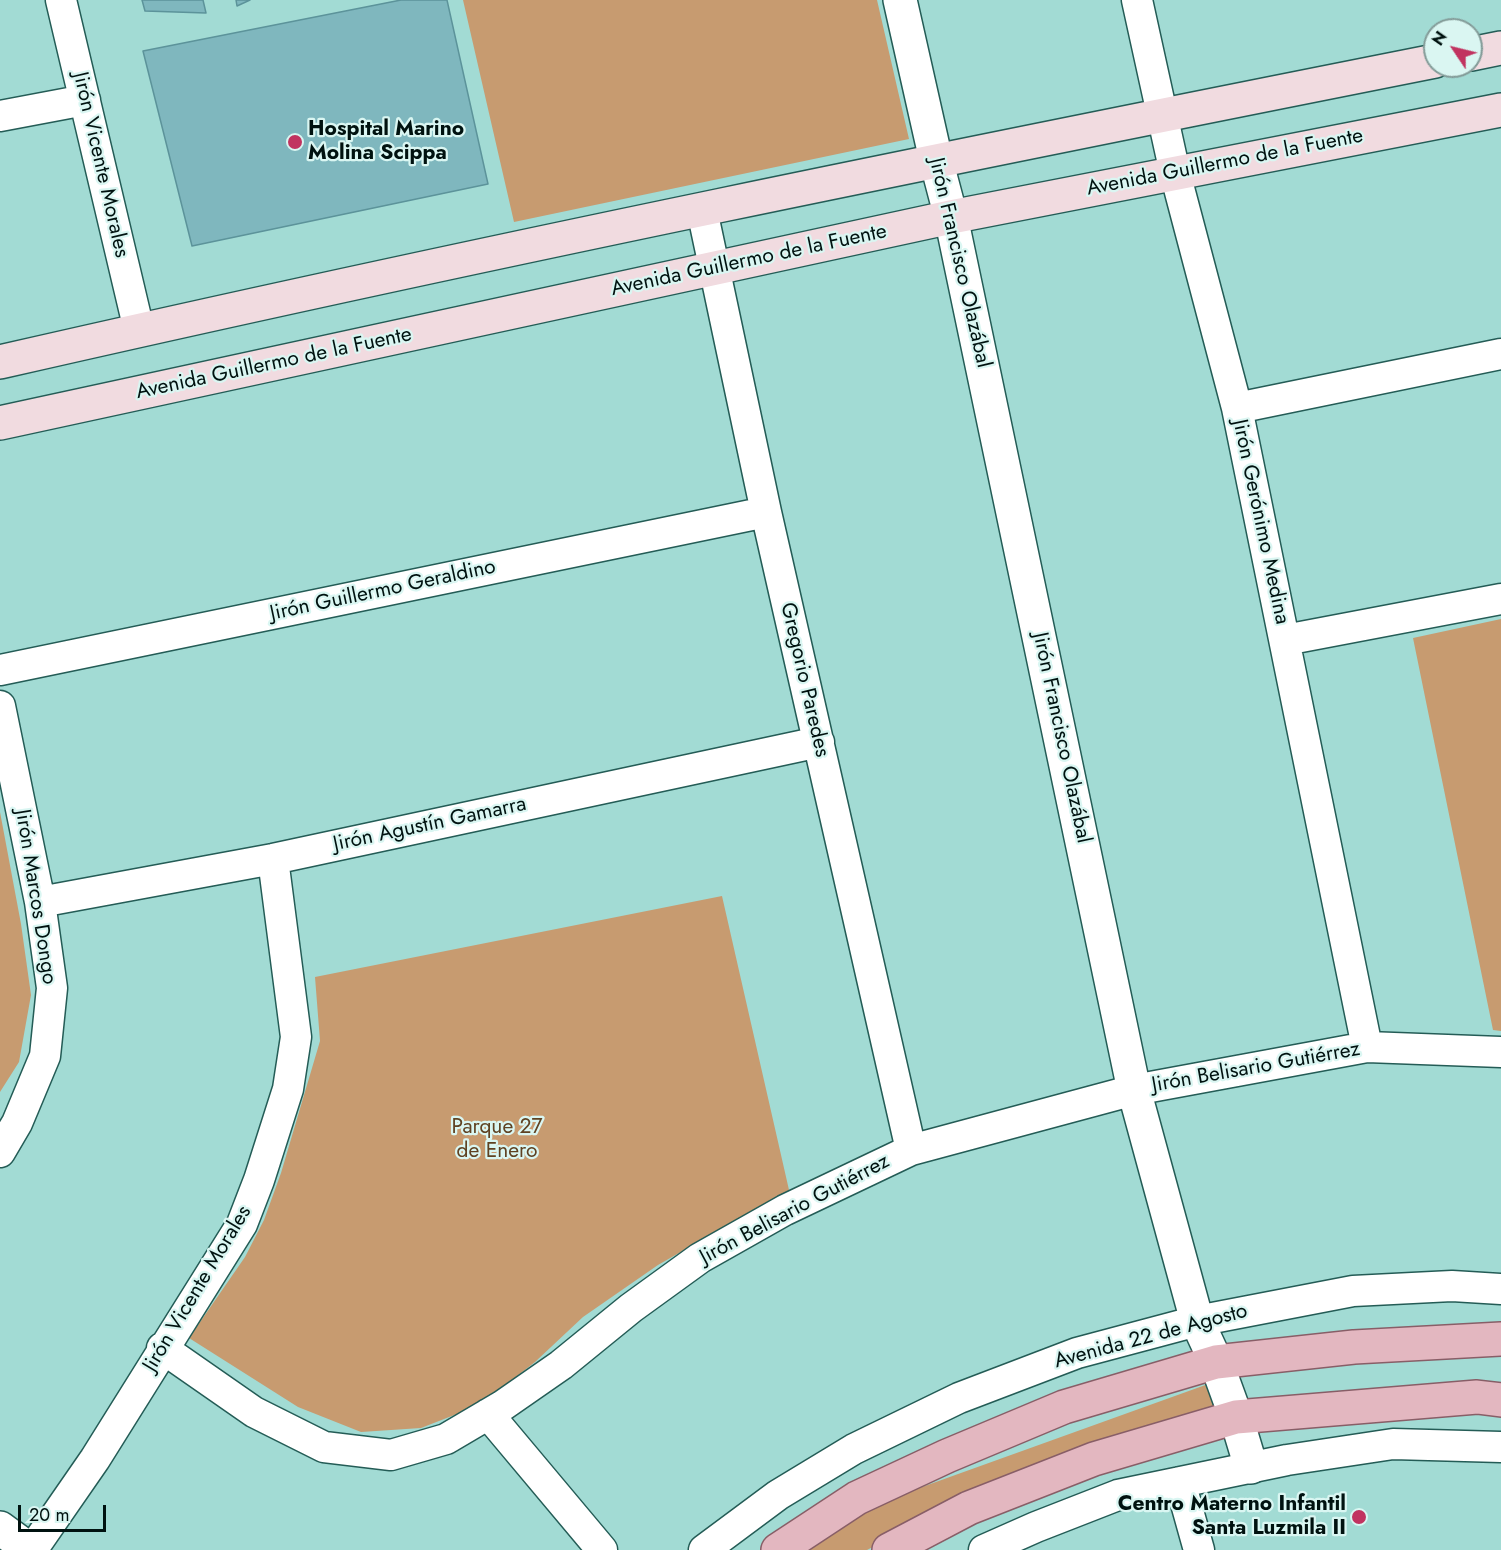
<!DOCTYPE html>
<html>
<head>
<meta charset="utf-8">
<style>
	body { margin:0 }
	#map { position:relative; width:1501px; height:1550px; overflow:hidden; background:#a2dbd4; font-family:Jost,sans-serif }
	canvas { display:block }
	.north { position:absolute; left:1423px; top:18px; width:60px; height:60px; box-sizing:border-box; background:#daf6f2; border:2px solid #839b98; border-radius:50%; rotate:305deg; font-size:16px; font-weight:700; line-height:24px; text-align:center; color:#001210 }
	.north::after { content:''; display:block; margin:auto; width:21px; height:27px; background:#c13360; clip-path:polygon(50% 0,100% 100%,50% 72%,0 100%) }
	.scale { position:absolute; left:18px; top:1505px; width:88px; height:27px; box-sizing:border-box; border:3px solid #001210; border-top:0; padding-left:8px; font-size:18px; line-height:21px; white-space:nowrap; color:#001210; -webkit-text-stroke:4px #daf6f2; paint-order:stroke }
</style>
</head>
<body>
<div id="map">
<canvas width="1501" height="1550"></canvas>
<div class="north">N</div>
<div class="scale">20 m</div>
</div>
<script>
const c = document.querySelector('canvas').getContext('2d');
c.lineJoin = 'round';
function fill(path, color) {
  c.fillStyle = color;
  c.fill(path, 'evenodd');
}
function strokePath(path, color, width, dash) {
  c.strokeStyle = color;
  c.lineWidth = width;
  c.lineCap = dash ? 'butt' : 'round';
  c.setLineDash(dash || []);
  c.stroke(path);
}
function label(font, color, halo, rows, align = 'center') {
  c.font = font + ' Jost,sans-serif';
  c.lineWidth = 4.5;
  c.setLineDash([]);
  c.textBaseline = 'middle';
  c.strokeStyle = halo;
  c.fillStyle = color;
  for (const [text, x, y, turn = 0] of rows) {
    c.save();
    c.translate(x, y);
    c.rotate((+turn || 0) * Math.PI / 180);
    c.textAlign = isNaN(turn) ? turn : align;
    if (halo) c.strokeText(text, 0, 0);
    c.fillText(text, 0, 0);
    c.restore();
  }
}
fill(new Path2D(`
	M 463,0 L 877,0 L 909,139 L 514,222 Z
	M 1501,619 L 1501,1031 L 1493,1030 L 1413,638 Z
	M 0,812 L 21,924 L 31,995 L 19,1062 L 0,1092 Z
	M 722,896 L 789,1190 L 658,1265 L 583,1317 L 535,1362 L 480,1405 L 421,1428 L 361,1432 L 298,1407 L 189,1338 L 245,1257 L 264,1220 L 281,1173 L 320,1041 L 315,977 Z
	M 1211,1383 L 1224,1403 L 1016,1473 L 867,1550 L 809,1550 L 872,1505 Z`), '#c79b70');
const building = new Path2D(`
	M 142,0 L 203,0 L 206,13 L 145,11 Z
	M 236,0 L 250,0 L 237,6 Z
	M 401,0 L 447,0 L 488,184 L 192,246 L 143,51 Z`);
fill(building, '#7fb7be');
strokePath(building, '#5c939a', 1.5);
const minor = new Path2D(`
	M 61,0 L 139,330
	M 1137,0 L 1175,173 L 1237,408 L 1367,1047
	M 0,116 L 85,100
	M 702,210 L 766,512 L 911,1150
	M 1237,408 L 1501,354
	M 1285,640 L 1501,599
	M 0,670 L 766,512
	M 0,706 L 40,902 L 52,988 L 45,1056 L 17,1123 L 0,1152
	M 40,902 L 273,859 L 819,742
	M 162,1348 L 254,1412 L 324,1447 L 391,1455 L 446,1439 L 502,1406 L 561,1365 L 631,1308 L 700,1258 L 785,1210 L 911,1150 L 1134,1090 L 1367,1047 L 1501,1052
	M 488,1414 L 602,1550
	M 1180,1482 L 1199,1550
	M 32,1550 L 95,1459 L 242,1224 L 259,1180 L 288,1089 L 296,1037 L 273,859
	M 704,1550 L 778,1495 L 854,1449 L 959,1398 L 1077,1353 L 1197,1321 L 1353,1291 L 1452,1286 L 1501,1289
	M 984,1550 L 1036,1527 L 1118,1495 L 1287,1460 L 1393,1444 L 1501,1447`);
const tertiary = new Path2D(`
	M 900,0 L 936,160 L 951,217 L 1134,1090 L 1197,1321 L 1216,1362 L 1236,1417 L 1251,1467
	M 0,1528 L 30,1550`);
const secondary = new Path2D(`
	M 1471,54 L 1501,48
	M 0,362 C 476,253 956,156 1435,61
	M 0,423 L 951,217 L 1501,110`);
const primary = new Path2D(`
	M 778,1550 L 857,1498 L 947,1456 L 1064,1407 L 1216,1362 L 1354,1347 L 1501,1339
	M 889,1550 L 969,1508 L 1094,1459 L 1236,1417 L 1477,1397 L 1501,1400`);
strokePath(minor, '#245c56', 33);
strokePath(tertiary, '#245c56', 36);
strokePath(secondary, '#245c56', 36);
strokePath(primary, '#885e67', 36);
strokePath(minor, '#fff', 30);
strokePath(tertiary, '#fff', 33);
strokePath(secondary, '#f1dbe0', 33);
strokePath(primary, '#e3b7c0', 33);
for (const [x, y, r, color] of [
	[295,142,8,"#c13360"],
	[1359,1517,8,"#c13360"]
]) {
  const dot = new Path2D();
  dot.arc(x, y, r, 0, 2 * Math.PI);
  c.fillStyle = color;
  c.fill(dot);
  strokePath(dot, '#daf6f2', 2);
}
label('bold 21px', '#001210', '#daf6f2', [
	["Hospital Marino",308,130],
	["Molina Scippa",308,154],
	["Centro Materno Infantil",1346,1505,"right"],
	["Santa Luzmila II",1346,1529,"right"]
], 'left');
label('21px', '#001210', '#daf6f2', [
	["Avenida Guillermo de la Fuente",1225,163,-11],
	["Jirón Vicente Morales",100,165,77],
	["Avenida Guillermo de la Fuente",749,261,-12],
	["Jirón Francisco Olazábal",959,263,77],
	["Avenida Guillermo de la Fuente",274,364,-12],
	["Jirón Gerónimo Medina",1260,522,78],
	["Jirón Guillermo Geraldino",383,591,-12],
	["Gregorio Paredes",804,680,77],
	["Jirón Francisco Olazábal",1061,738,78],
	["Jirón Agustín Gamarra",430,825,-12],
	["Jirón Marcos Dongo",35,897,81],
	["Jirón Belisario Gutiérrez",1256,1068,-10],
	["Jirón Belisario Gutiérrez",795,1210,-28],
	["Jirón Vicente Morales",198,1289,-59],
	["Avenida 22 de Agosto",1151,1337,-15]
]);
label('21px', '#5f4222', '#daf6f2', [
	["Parque 27",497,1128],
	["de Enero",497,1152]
]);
</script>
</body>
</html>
